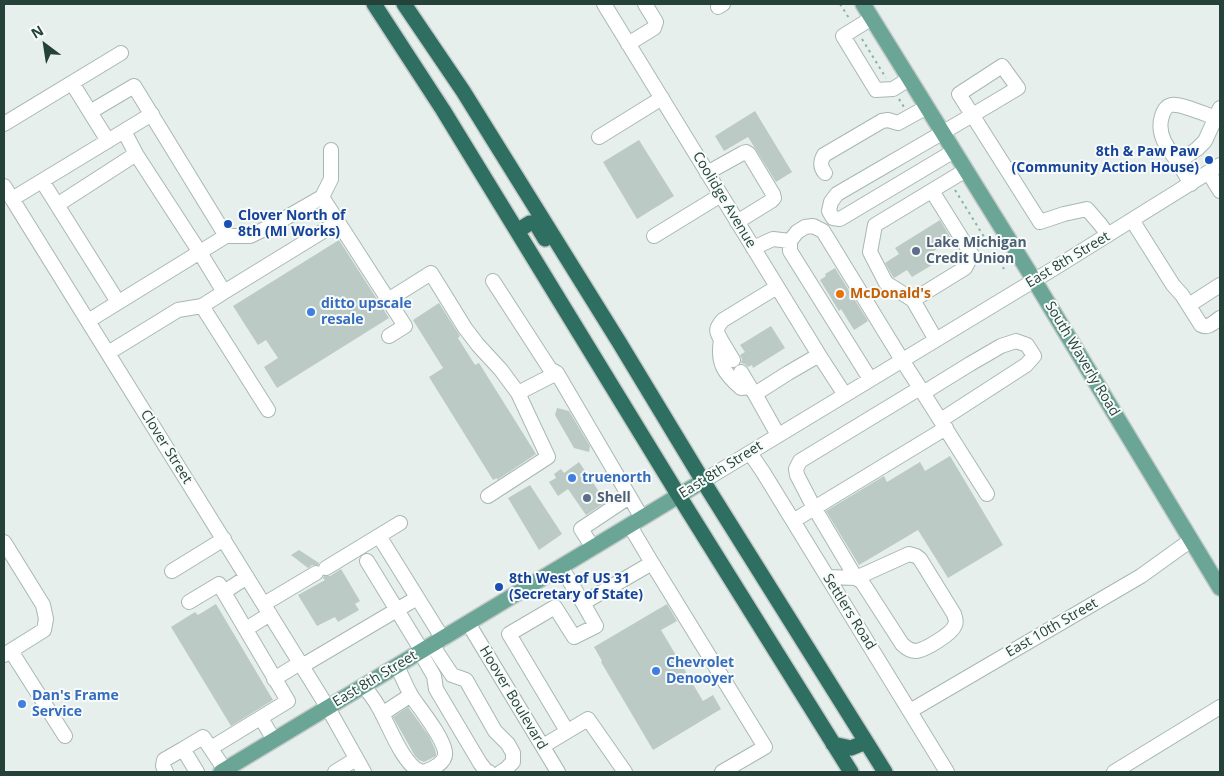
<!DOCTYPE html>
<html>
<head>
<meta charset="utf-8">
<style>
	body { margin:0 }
	#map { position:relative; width:1224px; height:776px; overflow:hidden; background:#e6efeb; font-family:"Open Sans",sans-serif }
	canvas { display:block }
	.frame { position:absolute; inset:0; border:5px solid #24423a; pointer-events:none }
	.north { position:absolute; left:20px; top:20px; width:50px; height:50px; -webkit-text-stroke:4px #f7fbf9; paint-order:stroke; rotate:329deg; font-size:14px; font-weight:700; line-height:20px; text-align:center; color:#24423a }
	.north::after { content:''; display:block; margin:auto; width:18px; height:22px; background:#24423a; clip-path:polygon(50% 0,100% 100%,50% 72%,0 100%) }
</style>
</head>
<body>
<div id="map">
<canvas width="1224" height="776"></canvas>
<div class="frame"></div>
<div class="north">N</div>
</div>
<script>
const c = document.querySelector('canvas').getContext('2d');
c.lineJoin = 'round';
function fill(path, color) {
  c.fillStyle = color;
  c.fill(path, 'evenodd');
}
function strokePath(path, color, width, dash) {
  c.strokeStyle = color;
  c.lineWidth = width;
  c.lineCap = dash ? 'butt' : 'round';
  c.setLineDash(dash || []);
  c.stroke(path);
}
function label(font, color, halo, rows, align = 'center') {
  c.font = font + ' "Open Sans",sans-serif';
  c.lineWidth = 4;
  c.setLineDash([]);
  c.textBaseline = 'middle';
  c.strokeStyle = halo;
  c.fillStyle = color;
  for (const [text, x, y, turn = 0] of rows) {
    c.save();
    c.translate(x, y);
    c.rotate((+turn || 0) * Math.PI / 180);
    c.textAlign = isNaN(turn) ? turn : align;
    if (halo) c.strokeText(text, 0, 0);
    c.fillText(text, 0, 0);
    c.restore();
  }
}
fill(new Path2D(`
	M 755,111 L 792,172 L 776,182 L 748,137 L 724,151 L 715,136 Z
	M 639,140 L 674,196 L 637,219 L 603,162 Z
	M 940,220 L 952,240 L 927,255 L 932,265 L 912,277 L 907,270 L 894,278 L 893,277 L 885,263 L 899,254 L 895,248 Z
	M 339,240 L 389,318 L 277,388 L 264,367 L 278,358 L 266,340 L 258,345 L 233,306 Z
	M 835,268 L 868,321 L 854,330 L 841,309 L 839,311 L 820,280 L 826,276 L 825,274 Z
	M 439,303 L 460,336 L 458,338 L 475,365 L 479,363 L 536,454 L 497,480 L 497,478 L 493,480 L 429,377 L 443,368 L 413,320 Z
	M 771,326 L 785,348 L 753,368 L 752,365 L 748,367 L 745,364 L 741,363 L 742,359 L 740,355 L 745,352 L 740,345 Z
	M 557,408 L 569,411 L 590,446 L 589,452 L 574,448 L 555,415 Z
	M 950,456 L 1003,545 L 948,578 L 918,530 L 859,565 L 826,511 L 884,476 L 887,482 L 920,462 L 925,471 Z
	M 579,462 L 606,502 L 586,515 L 568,489 L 558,496 L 549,482 L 556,478 L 554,474 L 561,469 L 564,473 Z
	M 530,485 L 562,534 L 539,550 L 508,498 Z
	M 299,550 L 319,563 L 318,565 L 312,565 L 308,568 L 291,555 Z
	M 341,569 L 360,601 L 355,604 L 359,610 L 338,622 L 335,617 L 317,626 L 298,595 L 325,580 L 323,578 L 324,576 L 330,576 Z
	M 216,604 L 273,700 L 231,726 L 171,627 L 195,612 L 198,615 Z
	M 667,604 L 677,621 L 661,630 L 703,701 L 713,695 L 721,709 L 653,750 L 601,662 L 602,661 L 594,647 Z
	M 408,707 L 429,736 L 435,749 L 436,754 L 436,756 L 424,762 L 419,760 L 415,756 L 393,717 Z`), '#bbcac4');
const minor = new Path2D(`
	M 604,4 L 819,355 L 845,395
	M 718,7 L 723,4
	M 872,18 L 843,36 L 876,90 L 893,89 L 909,79
	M 628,44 L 654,28 L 656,22 L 645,4
	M 72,83 L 108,141
	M 4,124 L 121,53
	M 599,137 L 662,98
	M 954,151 L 840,219 L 833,218 L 829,211 L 831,202 L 837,194 C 897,159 958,124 1018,88 L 1002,66 L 959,94 L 1040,222 L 1064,214 L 1087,209 L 1100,224 L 1108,235
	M 1178,162 C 1168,149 1156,134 1162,116 C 1163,112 1166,106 1171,105 C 1180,103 1207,115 1216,118
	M 707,173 L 743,153 L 746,152 L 749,154 L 773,194 L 774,198 L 771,201 L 737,222
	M 825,173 C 820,167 820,162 824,155 L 882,121 L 888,120 L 898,123 L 927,107
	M 1209,173 L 1220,191
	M 42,181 L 118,302
	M 1191,184 L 1178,162 L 1197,149 L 1205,141 L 1220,108
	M 4,186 L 328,708 L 364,772
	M 322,197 L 405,326 L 389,336
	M 12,199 L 152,114
	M 57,205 L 136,154
	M 1132,220 L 1173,285 L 1182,295 L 1201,325 C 1208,329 1214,322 1220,318
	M 226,236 L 250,236 L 275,224 L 322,197 L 331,179 L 331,150
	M 654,236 L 721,195
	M 753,248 L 773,239 L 790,241
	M 493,281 L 550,369 L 557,373 L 642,518
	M 224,292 L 338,222
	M 388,300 L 431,273 L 465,328 L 478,345 L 501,370 L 518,393 L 548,457 L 488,496
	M 913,300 L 965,268 L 972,255 L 932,191
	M 1189,305 L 1220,285
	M 202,306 L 268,410
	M 88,321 L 226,236 L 134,86 L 90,112
	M 721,340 L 733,360
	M 936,340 L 913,300 L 886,283 L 870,252 L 875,225 L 966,170
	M 108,353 L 178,310 L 202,306 L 224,292 L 199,251 L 136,154 L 124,131
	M 741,372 L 750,387
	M 920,388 L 987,494
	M 518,393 L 557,373
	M 923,393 L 970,364 L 1001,346 L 1016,341 L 1027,345 L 1034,356 L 1026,365 L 941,420
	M 755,394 L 750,387 L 741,388 C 724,373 717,363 721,340 C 716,331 715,329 723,320 L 777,287
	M 778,435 L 755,394 L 788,373 L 819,355
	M 750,453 L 763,472 L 947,772
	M 703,481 L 845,395 L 1053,269 L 1220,165
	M 793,521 L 946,428
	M 630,526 L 652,563
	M 379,536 L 443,639
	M 4,542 L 43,605 L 46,619 L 44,630 L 4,655
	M 593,548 L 581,529 L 629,497
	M 367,561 L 422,651
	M 561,567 L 583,603 L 652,563 L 765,747 L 722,772
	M 326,568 L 400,523
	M 172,571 L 224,539
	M 828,577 L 856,578 L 862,582 L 902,644 C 906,648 910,651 916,651 C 925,650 952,634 955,625 C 957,621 955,618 954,614 L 920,559 L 916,556 L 909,554 L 856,578 L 812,504 L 797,475 L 796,469 L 800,461 L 920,388 L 902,360 L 823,231 L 813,226 L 805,227 L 797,232 L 790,241 L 790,251 L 870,379
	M 224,592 L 247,577
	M 189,602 L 219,584 L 288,701 L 211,748
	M 264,604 L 316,573
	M 468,623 L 558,772
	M 246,629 L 270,614
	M 432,645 L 452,675 L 466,680 L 495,731 L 508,744 L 513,753 L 513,762 L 506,769 L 501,772
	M 11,651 L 65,736
	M 420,652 L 434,676 L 436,689 L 480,763 L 487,772 L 489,772
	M 302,666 L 417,598
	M 274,679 L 300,663
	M 364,686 C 369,693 375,700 379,708 C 388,723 403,765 420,771 C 426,773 433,768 438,765 C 442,762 446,758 445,752 C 443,737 421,710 412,697 C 406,687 402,676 397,666
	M 910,711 L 1141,576 L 1191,540
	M 382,714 L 411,695
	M 261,718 L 274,740
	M 567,731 L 509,634 L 555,607 L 574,637 L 596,626 L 583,603
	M 543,746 L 588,719 L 625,772
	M 166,772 L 163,766 L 164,760 L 183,749
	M 197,772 L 183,749 L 203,737 L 225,770
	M 335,772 L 356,759
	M 1114,772 L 1220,707`);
const major = new Path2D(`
	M 863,4 L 1034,280 L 1220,588
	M 221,772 L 703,481`);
const highway = new Path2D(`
	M 374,4 L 443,110 L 679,496 L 851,772
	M 404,4 L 463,91 L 619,342 L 703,481 L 885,772
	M 517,231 L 530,223 L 536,224 L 545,239
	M 833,744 L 851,748 L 866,742`);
strokePath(minor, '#a8b8b2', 16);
strokePath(major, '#c2cac8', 18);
strokePath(highway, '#c2cac8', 18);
strokePath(new Path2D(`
	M 840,4 L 849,18
	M 862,39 L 886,78
	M 899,99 L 904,107
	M 955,190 L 1004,269`), '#86b3a5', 2, [2.5, 4]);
strokePath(minor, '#fff', 14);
strokePath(major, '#6aa596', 15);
strokePath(highway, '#2f6f62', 15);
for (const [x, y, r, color] of [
	[1209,160,5,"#1a4fb4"],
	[228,224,5,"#1a4fb4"],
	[916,251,5,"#5c6f8a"],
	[840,294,5,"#e8710a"],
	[311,312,5,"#3f7fe0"],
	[572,478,5,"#3f7fe0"],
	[587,498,5,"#5c6f8a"],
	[499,587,5,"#1a4fb4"],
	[656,671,5,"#3f7fe0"],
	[22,704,5,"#3f7fe0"]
]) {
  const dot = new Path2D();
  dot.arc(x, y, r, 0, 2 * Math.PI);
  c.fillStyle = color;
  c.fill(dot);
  strokePath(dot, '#f7fbf9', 2);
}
label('bold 14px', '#164399', '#f7fbf9', [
	["8th & Paw Paw",1199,152,"right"],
	["(Community Action House)",1199,168,"right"],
	["Clover North of",238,216],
	["8th (MI Works)",238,232],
	["8th West of US 31",509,579],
	["(Secretary of State)",509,595]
], 'left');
label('14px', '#24423a', '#f7fbf9', [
	["Coolidge Avenue",724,200,59],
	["East 8th Street",1068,260,-31],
	["South Waverly Road",1082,359,59],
	["Clover Street",166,447,58],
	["East 8th Street",721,470,-32],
	["Settlers Road",849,612,58],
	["East 10th Street",1052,628,-30],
	["East 8th Street",375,679,-31],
	["Hoover Boulevard",513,698,59]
]);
label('bold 14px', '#4e5e75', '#f7fbf9', [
	["Lake Michigan",926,243],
	["Credit Union",926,259],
	["Shell",597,498]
], 'left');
label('bold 14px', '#c56008', '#f7fbf9', [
	["McDonald's",850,294]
], 'left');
label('bold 14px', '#366cbe', '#f7fbf9', [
	["ditto upscale",321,304],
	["resale",321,320],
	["truenorth",582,478],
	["Chevrolet",666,663],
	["Denooyer",666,679],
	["Dan's Frame",32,696],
	["Service",32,712]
], 'left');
</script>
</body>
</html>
